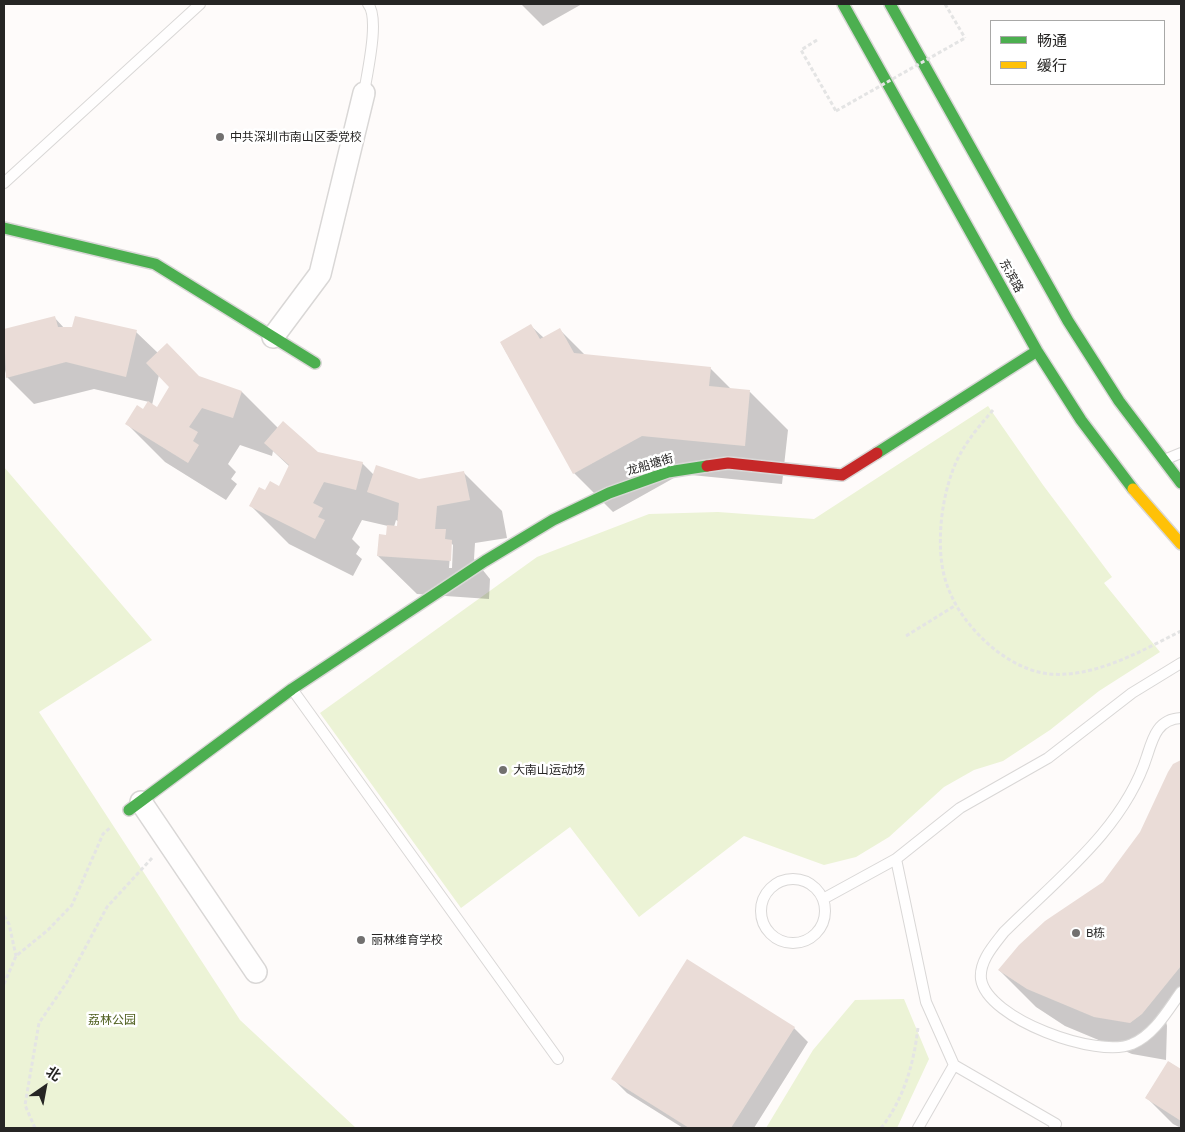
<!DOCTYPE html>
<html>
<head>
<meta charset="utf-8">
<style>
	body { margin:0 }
	#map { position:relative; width:1185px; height:1132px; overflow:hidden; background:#fefbfa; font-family:Figtree,"Noto Sans SC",sans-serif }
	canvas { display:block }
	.frame { position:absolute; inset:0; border:5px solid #262524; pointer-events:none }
	.legend { position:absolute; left:990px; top:20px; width:175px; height:65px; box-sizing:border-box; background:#fff; border:1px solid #a8a8a7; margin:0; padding:6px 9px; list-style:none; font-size:15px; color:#262524 }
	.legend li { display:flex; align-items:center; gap:10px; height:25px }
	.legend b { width:25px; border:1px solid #a8a8a7 }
	.north { position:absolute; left:20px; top:1062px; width:50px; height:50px; -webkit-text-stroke:4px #fff; paint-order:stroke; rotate:33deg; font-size:14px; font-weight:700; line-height:20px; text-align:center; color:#262524 }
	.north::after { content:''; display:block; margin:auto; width:18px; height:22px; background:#262524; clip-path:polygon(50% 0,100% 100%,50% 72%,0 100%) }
</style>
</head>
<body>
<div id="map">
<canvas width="1185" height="1132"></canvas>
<div class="frame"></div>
<ul class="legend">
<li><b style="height:6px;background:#4caf50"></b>畅通</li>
<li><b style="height:6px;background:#ffc107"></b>缓行</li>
</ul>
<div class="north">北</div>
</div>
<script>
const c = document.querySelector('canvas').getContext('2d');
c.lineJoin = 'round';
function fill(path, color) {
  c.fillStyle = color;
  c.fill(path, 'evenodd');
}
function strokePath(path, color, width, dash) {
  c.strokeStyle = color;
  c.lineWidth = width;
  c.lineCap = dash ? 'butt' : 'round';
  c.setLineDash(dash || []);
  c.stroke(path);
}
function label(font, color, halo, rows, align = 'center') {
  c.font = font + ' Figtree,"Noto Sans SC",sans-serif';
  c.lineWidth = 5;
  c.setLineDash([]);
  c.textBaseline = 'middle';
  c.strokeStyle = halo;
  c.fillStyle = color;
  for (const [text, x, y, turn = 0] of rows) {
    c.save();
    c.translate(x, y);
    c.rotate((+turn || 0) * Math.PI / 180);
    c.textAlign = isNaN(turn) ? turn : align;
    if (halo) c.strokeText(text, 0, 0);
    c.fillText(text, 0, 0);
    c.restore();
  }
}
fill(new Path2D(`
	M 988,406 L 1043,485 L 1112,577 L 1104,583 L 1160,652 L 1099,691 L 1050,730 L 1003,761 L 974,770 L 944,787 L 889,837 L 856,857 L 824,865 L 744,836 L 639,917 L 570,827 L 461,908 L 320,713 L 537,557 L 649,514 L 718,512 L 814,519 Z
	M 4,467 L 152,640 L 39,712 L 240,1020 L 356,1128 L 4,1128 Z
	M 904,999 L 929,1059 L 897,1128 L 766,1128 L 813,1050 L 855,1000 Z`), '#ecf3d6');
fill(new Path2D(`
	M 521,4 L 582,4 L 543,26 Z
	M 54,317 L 65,329 L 136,332 L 158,353 L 200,378 L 242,392 L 279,429 L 317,453 L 362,463 L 374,475 L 419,480 L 464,473 L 502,511 L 507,538 L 475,543 L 474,559 L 490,579 L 489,599 L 417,594 L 378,556 L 387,536 L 388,526 L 362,520 L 352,539 L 360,547 L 356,554 L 362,559 L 353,576 L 289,544 L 250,505 L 266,491 L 280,488 L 290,467 L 273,451 L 272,456 L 240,445 L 228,464 L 236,472 L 231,479 L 237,484 L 226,500 L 165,462 L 127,424 L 143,411 L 149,402 L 94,389 L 34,404 L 7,377 L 4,366 L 4,331 ZM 159,375 L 171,387 L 157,408 L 152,405 ZM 396,520 L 399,522 L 398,527 L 394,527 ZM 451,543 L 453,545 L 452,568 L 449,568 Z
	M 531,326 L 544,338 L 560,330 L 585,355 L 710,368 L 732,390 L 750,392 L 788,430 L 782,484 L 681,474 L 613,512 L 574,473 L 501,343 Z
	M 1181,762 L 1181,991 L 1164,1011 L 1167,1026 L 1166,1060 L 1132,1054 L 1065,1026 L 1036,1007 L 999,970 L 1104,882 L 1141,832 L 1174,765 Z
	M 794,1028 L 808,1042 L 754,1128 L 683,1128 L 627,1093 L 613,1079 Z
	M 1169,1062 L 1181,1070 L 1181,1128 L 1173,1124 L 1146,1097 Z`), '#0003');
fill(new Path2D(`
	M 55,316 L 58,327 L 72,327 L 75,316 L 137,330 L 126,377 L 66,362 L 6,378 L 4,329 Z
	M 531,324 L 540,339 L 560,328 L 574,353 L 711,367 L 709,386 L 750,390 L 745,446 L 642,436 L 573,474 L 500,342 Z
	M 167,343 L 199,376 L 242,391 L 233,418 L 202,408 L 189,427 L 198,432 L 193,441 L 199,445 L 188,463 L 125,424 L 137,405 L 143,409 L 148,401 L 157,407 L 169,387 L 146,363 Z
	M 283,421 L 318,452 L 363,462 L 356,490 L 324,482 L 313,503 L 323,508 L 318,517 L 325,520 L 315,539 L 249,506 L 259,487 L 265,490 L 270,481 L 279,486 L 289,465 L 264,443 Z
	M 376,465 L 419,479 L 464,471 L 470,500 L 437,506 L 435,529 L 446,529 L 445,539 L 452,540 L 451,561 L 377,556 L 379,534 L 386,535 L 387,525 L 397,526 L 399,503 L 367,492 Z
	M 1181,760 L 1181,966 L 1142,1014 L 1130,1023 L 1094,1017 L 1027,989 L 998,970 L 1019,945 L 1045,921 L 1103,882 L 1140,832 L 1168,772 L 1173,764 Z
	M 687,959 L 795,1027 L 731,1128 L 689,1128 L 611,1079 Z
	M 1168,1061 L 1181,1069 L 1181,1121 L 1145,1098 Z`), '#eadcd7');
const lane = new Path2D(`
	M 364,93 C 367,73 380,18 368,4
	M 4,183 L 200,4
	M 1164,460 L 1181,453
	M 292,689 L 558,1059
	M 1181,718 C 1158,719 1153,737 1147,756 C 1124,829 1056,880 1004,932 C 994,945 979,961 981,979 C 987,1019 1098,1059 1132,1044 C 1154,1035 1168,1010 1181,992
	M 896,859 L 926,1002 L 954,1065 L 1056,1124 L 1054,1128
	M761 911a32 32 0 1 1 64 0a32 32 0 1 1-64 0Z
	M 823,899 L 896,859 L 960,808 L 1048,758 L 1132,693 L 1181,663
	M 918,1128 L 954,1065`);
const street = new Path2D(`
	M 273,337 L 320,274 L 364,93
	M 141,802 L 256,972`);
const fast = new Path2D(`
	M 843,4 L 1037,351 L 1081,420 L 1133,489
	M 890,4 L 1068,321 L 1119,401 L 1181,483
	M 4,228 L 155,264 L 315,363
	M 877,453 L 1037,351
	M 129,810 L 292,689 L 485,561 L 553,520 L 609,493 L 668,472 L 707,466`);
const slow = new Path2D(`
	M 1133,489 L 1181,544`);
const jam = new Path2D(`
	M 707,466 L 728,463 L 842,475 L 877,453`);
strokePath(lane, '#d9d7d6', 12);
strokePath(street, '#d9d7d6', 24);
strokePath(fast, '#d9d7d6', 14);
strokePath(slow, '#d9d7d6', 14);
strokePath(jam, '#d9d7d6', 14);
strokePath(new Path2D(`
	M 945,4 L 965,38
	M 817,40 L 801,50 L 836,111
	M 993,410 C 983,422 973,433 965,446 C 942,480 933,547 947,585 C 954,605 966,622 980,636 C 997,654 1023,671 1049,674 C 1095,678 1141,651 1181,631
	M 906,636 L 956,605
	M 4,916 L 9,924 L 16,956
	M 4,984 L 16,956 L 48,930 L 72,905 L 103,834 L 111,827
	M 35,1128 L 25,1105 L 39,1023 L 67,982 L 107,907 L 152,858
	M 881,1128 C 904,1099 914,1063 918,1027`), '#e4e4e4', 3, [4, 2.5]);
strokePath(lane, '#fffefe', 10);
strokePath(street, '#fffefe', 21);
strokePath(fast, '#4caf50', 11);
strokePath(slow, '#ffc107', 11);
strokePath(jam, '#c62828', 11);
strokePath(new Path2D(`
	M 836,111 L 965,38`), '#e4e4e4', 3, [4, 2.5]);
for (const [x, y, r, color] of [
	[220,137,5,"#72706f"],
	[503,770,5,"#72706f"],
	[1076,933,5,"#72706f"],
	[361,940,5,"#72706f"]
]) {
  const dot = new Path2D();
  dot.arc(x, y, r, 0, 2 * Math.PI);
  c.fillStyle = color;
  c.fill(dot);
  strokePath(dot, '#fff', 2);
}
label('12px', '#262524', '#fff', [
	["中共深圳市南山区委党校",230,137],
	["大南山运动场",513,770],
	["B栋",1086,933],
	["丽林维育学校",371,940]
], 'left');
label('12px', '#262524', '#fff', [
	["东滨路",1011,276,61],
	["龙船塘街",650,465,-16]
]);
label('12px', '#4f5f1f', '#fff', [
	["荔林公园",112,1020]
]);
</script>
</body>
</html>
